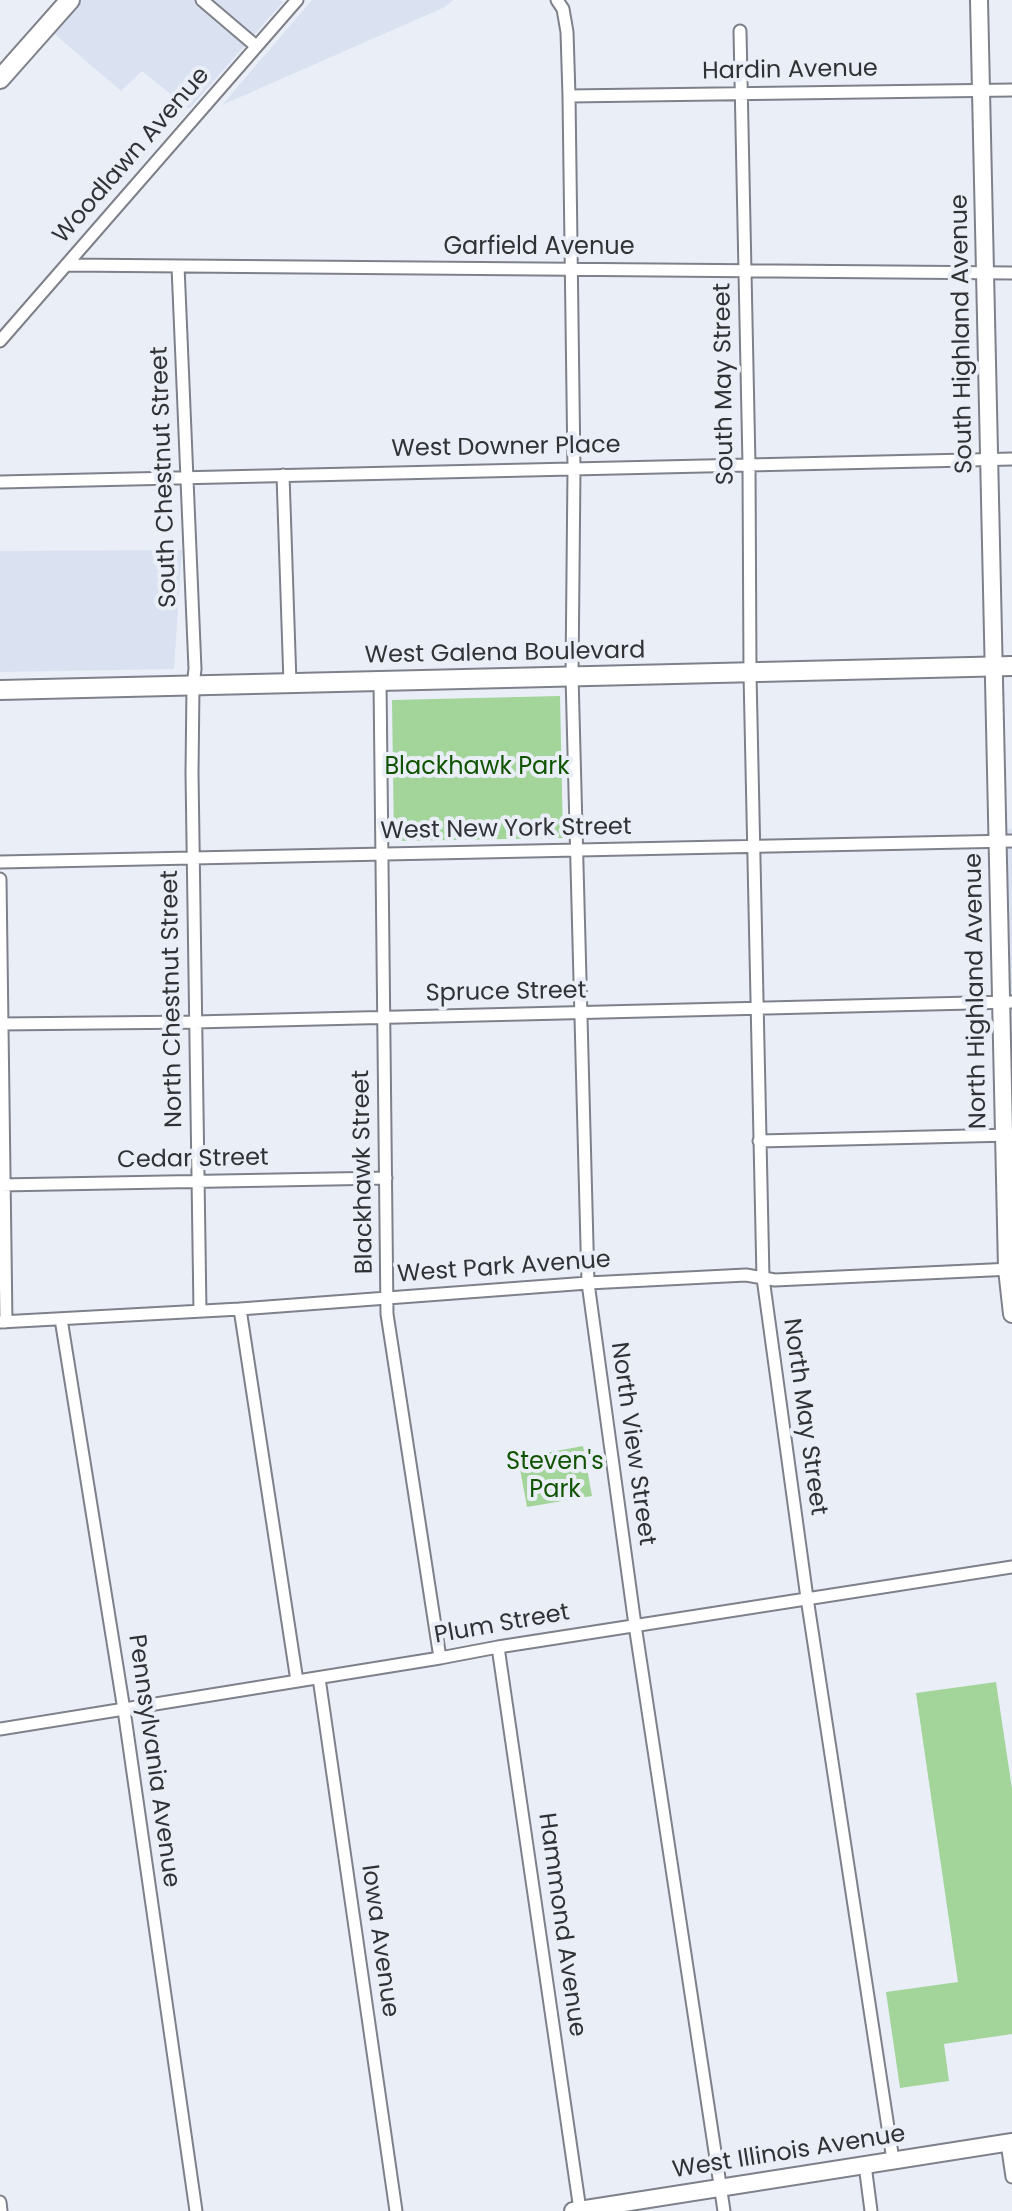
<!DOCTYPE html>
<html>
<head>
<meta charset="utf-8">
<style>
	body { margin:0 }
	canvas { display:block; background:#eaeef7 }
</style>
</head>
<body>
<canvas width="1012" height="2211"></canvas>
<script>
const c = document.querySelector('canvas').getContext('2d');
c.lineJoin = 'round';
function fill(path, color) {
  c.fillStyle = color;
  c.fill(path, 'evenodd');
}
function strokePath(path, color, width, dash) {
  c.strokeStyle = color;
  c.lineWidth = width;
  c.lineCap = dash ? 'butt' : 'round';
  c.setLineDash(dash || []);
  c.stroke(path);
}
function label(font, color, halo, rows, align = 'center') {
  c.font = font + ' Poppins,sans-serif';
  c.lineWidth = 8;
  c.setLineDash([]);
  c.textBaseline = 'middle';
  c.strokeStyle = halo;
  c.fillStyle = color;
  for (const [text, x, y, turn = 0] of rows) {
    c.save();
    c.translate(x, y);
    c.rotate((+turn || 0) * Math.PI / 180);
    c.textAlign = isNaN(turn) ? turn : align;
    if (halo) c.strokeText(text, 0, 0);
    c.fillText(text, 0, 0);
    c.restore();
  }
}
fill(new Path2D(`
	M 79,0 L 280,0 L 283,2 L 189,109 L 142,71 L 121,91 L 51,31 Z
	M 312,0 L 453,0 L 445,7 L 222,105 Z
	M 182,550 L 174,669 L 0,672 L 0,551 Z
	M 1003,829 L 1012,829 L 1012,1148 Z`), '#dae2f1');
fill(new Path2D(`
	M 560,696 L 563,838 L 394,841 L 392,700 Z
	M 583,1446 L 592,1496 L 527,1507 L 518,1458 Z
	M 996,1682 L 1012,1789 L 1012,2034 L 944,2044 L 949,2081 L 900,2088 L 886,1992 L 958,1982 L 916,1693 Z`), '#a3d59b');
const street = new Path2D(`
	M 202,0 L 256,46
	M 557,0 L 563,9 L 567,32 L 569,96 L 574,469 L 572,676 L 588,1283 L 635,1625 L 724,2211
	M 740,31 L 749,465 L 750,674 L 763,1278 L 807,1598 L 893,2160
	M 569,96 L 1012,90
	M 66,265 L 1012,273
	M 178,266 L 195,669 L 193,686 L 192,773 L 200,1311
	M 0,341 L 297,0
	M 283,475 L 290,683
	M 0,482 L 1012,459
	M 380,681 L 387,1314 L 440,1658
	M 0,862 L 1012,841
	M 0,879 L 6,1322
	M 0,1024 L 195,1022 L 1012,1002
	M 759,1141 L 1011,1135
	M 0,1185 L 386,1178
	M 240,1309 L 297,1681
	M 61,1319 L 124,1710 L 196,2211
	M 0,1322 L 240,1309 L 588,1283 L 746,1275 L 775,1280 L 1012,1269
	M 498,1647 L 580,2210
	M 319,1678 L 396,2211
	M 0,1729 L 440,1658 L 498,1647 L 1012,1567
	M 1007,2143 L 1012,2177
	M 865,2165 L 871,2211
	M 0,2202 L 1,2211`);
const secondary = new Path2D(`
	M 979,0 L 1007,1269 L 1012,1314
	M 573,2211 L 1012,2142`);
const primary = new Path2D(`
	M 0,79 L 70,0
	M 0,690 L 1012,666`);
strokePath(street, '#7e8189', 15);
strokePath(secondary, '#7e8189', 20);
strokePath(primary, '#7e8189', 22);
strokePath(street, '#fff', 11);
strokePath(secondary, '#fff', 16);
strokePath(primary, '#fff', 18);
label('24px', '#303235', '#eaeef7', [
	["Hardin Avenue",790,71,-1],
	["Woodlawn Avenue",132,156,-49],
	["Garfield Avenue",539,248],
	["South Highland Avenue",963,334,-91],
	["South May Street",725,384,-91],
	["West Downer Place",506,448,-1],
	["South Chestnut Street",165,477,-92],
	["West Galena Boulevard",505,654,-1],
	["West New York Street",506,830,-1],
	["North Highland Avenue",977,991,-91],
	["Spruce Street",506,993,-1],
	["North Chestnut Street",173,999,-91],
	["Cedar Street",193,1160,-1],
	["Blackhawk Street",364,1172,-91],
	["West Park Avenue",504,1268,-4],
	["North May Street",804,1417,82],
	["North View Street",632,1444,82],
	["Plum Street",502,1625,-10],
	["Pennsylvania Avenue",153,1761,82],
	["Hammond Avenue",561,1925,82],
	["Iowa Avenue",379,1941,82],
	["West Illinois Avenue",789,2153,-9]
]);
label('24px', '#105402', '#eaeef7', [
	["Blackhawk Park",477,768],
	["Steven's",555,1463],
	["Park",555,1491]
]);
</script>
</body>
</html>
